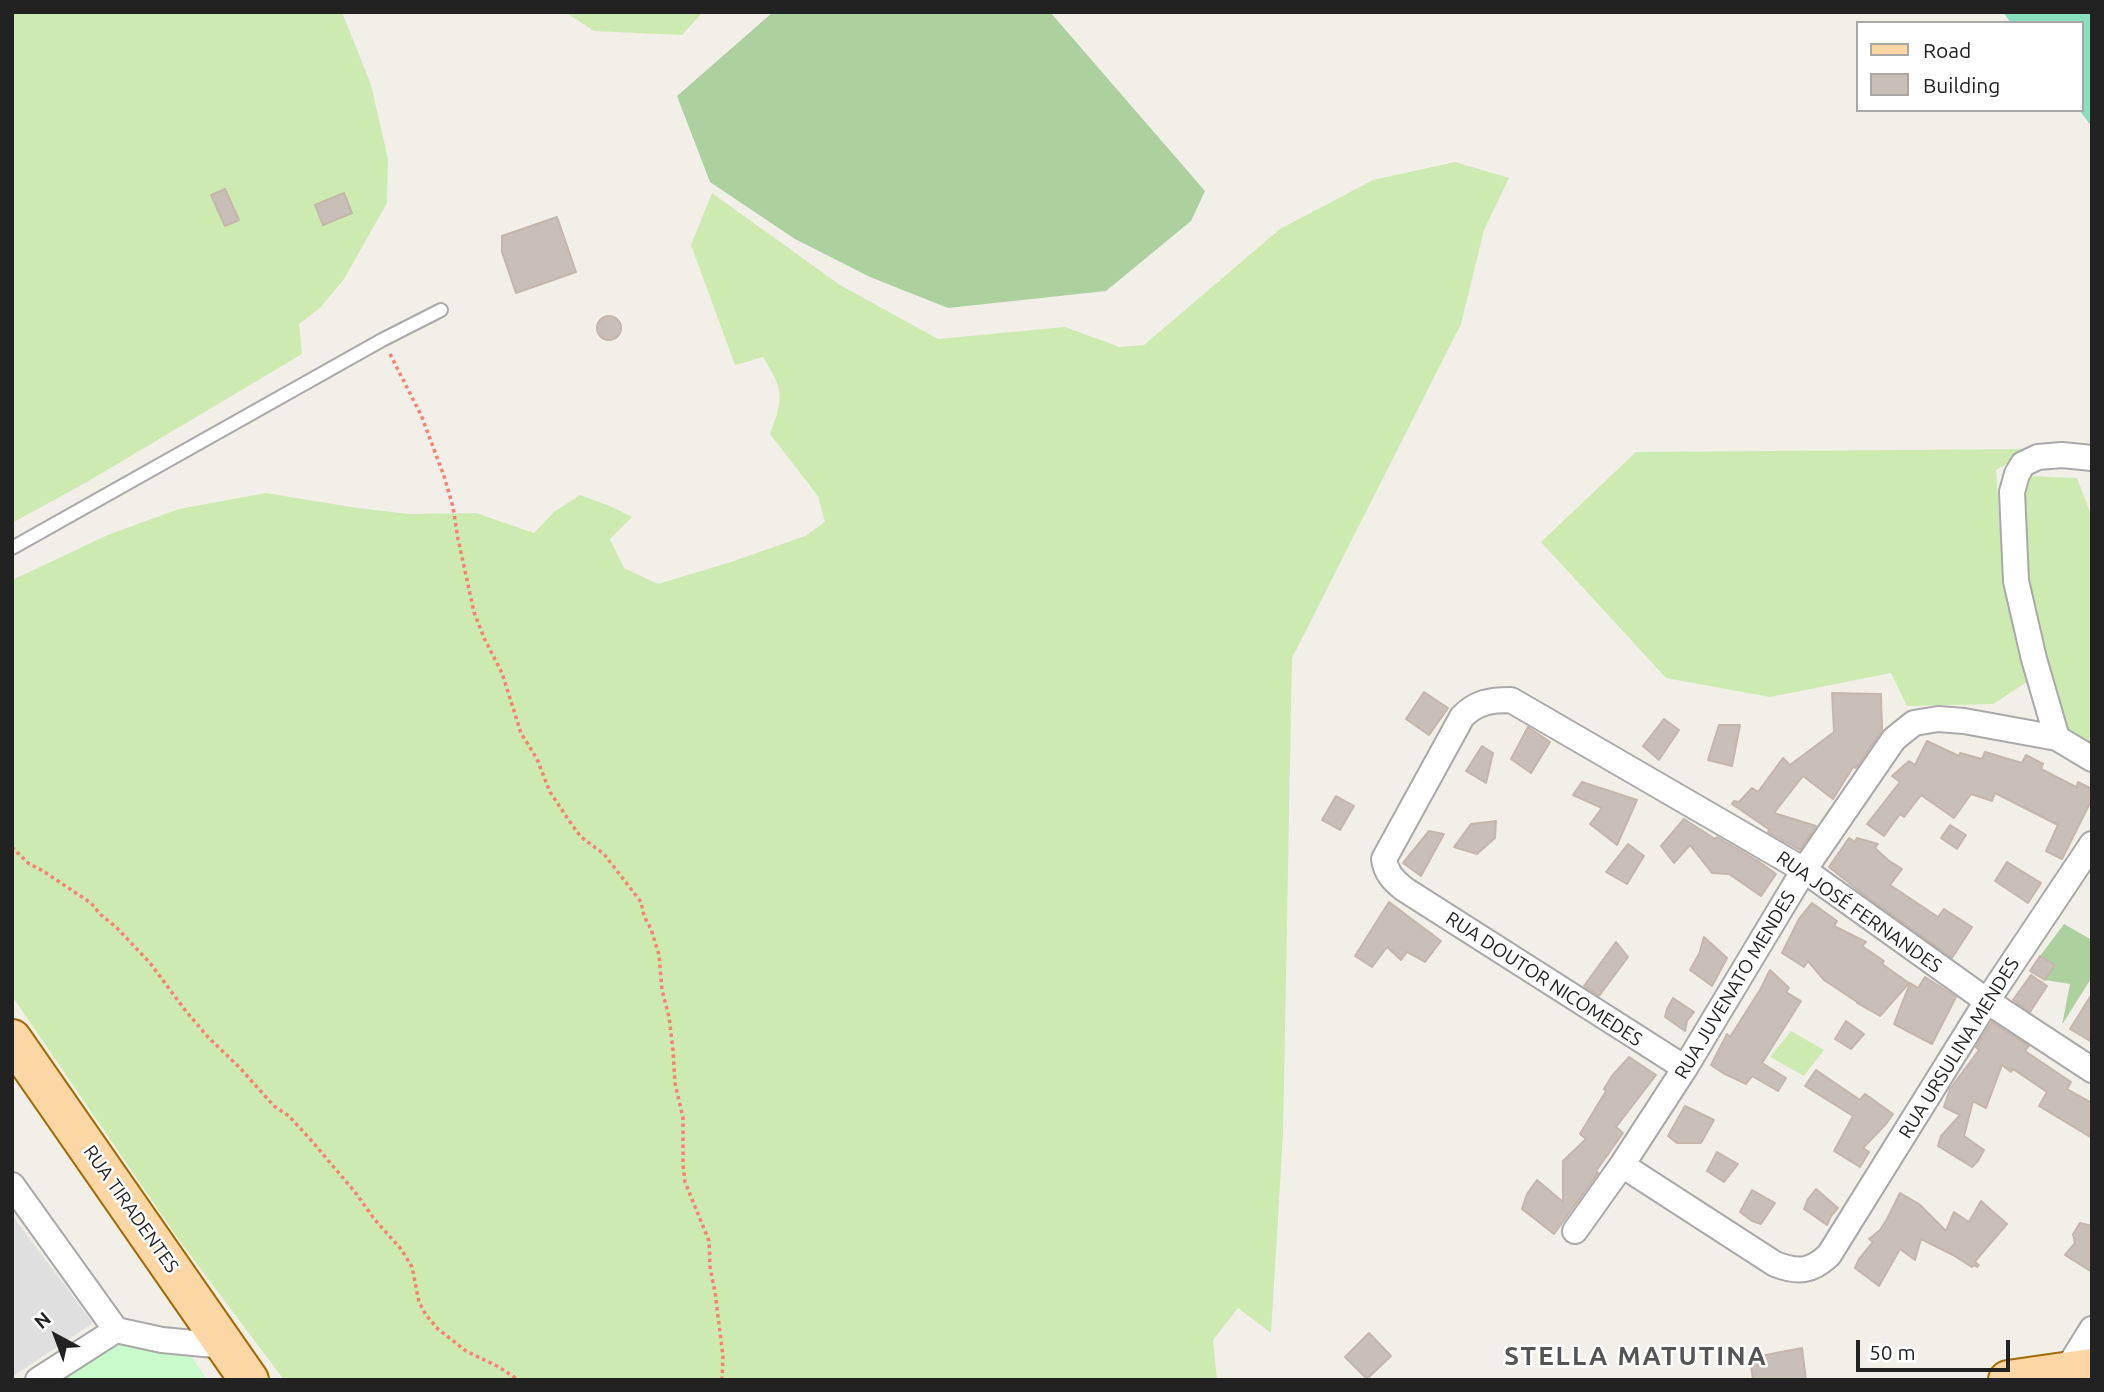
<!DOCTYPE html>
<html>
<head>
<meta charset="utf-8">
<style>
	body { margin:0 }
	#map { position:relative; width:2104px; height:1392px; overflow:hidden; background:#f2efe9; font-family:Ubuntu,sans-serif }
	canvas { display:block }
	.frame { position:absolute; inset:0; border:14px solid #222; pointer-events:none }
	.legend { position:absolute; left:1856px; top:21px; width:228px; height:91px; box-sizing:border-box; background:#fff; border:2px solid #a7a7a7; margin:0; padding:9px 12px; list-style:none; font-size:21px; color:#222 }
	.legend li { display:flex; align-items:center; gap:14px; height:35px }
	.legend b { width:35px; border:2px solid #a7a7a7 }
	.north { position:absolute; left:21px; top:1301px; width:70px; height:70px; -webkit-text-stroke:5px #fff; paint-order:stroke; rotate:319deg; font-size:19px; font-weight:700; line-height:28px; text-align:center; color:#222 }
	.north::after { content:''; display:block; margin:auto; width:24px; height:32px; background:#222; clip-path:polygon(50% 0,100% 100%,50% 72%,0 100%) }
	.scale { position:absolute; left:1856px; top:1340px; width:154px; height:32px; box-sizing:border-box; border:4px solid #222; border-top:0; padding-left:9px; font-size:21px; line-height:24px; white-space:nowrap; color:#222; -webkit-text-stroke:5px #fff; paint-order:stroke }
</style>
</head>
<body>
<div id="map">
<canvas width="2104" height="1392"></canvas>
<div class="frame"></div>
<ul class="legend">
<li><b style="height:9px;background:#fcd6a4"></b>Road</li>
<li><b style="height:19px;background:#c7bfb8"></b>Building</li>
</ul>
<div class="north">N</div>
<div class="scale">50 m</div>
</div>
<script>
const c = document.querySelector('canvas').getContext('2d');
c.lineJoin = 'round';
function fill(path, color) {
  c.fillStyle = color;
  c.fill(path, 'evenodd');
}
function strokePath(path, color, width, dash) {
  c.strokeStyle = color;
  c.lineWidth = width;
  c.lineCap = dash ? 'butt' : 'round';
  c.setLineDash(dash || []);
  c.stroke(path);
}
function label(font, color, halo, rows, align = 'center') {
  c.font = font + ' Ubuntu,sans-serif';
  c.lineWidth = 5;
  c.setLineDash([]);
  c.textBaseline = 'middle';
  c.strokeStyle = halo;
  c.fillStyle = color;
  for (const [text, x, y, turn = 0] of rows) {
    c.save();
    c.translate(x, y);
    c.rotate((+turn || 0) * Math.PI / 180);
    c.textAlign = isNaN(turn) ? turn : align;
    if (halo) c.strokeText(text, 0, 0);
    c.fillText(text, 0, 0);
    c.restore();
  }
}
fill(new Path2D(`
	M 12,1215 L 93,1323 L 12,1377 Z`), '#e0dfdf');
fill(new Path2D(`
	M 12,12 L 342,12 L 371,85 L 388,159 L 387,203 L 344,279 L 320,308 L 299,324 L 302,354 L 87,482 L 12,523 Z
	M 565,12 L 703,12 L 682,35 L 594,31 Z
	M 1455,162 L 1509,178 L 1484,230 L 1461,324 L 1292,658 L 1283,1135 L 1271,1333 L 1238,1308 L 1213,1340 L 1217,1380 L 284,1380 L 179,1240 L 12,996 L 12,580 L 110,534 L 179,509 L 266,493 L 357,508 L 410,514 L 476,513 L 534,533 L 554,512 L 580,495 L 610,506 L 632,517 L 610,539 L 624,568 L 658,584 L 731,562 L 805,536 L 825,522 L 818,496 L 770,434 C 784,396 784,391 763,357 L 735,365 L 691,245 L 712,193 L 840,285 L 938,339 L 1065,327 L 1120,347 L 1144,345 L 1280,229 L 1373,180 Z
	M 2034,449 L 1996,470 L 2003,574 L 2033,678 L 1993,704 L 1907,706 L 1891,673 L 1770,697 L 1666,678 L 1541,542 L 1636,452 Z
	M 2029,476 L 2077,478 L 2092,517 L 2092,747 L 2063,735 L 2028,617 L 2021,503 Z
	M 1791,1031 L 1824,1050 L 1804,1076 L 1770,1057 Z`), '#cdebb0');
fill(new Path2D(`
	M 773,12 L 1050,12 L 1205,191 L 1191,221 L 1106,291 L 948,308 L 870,277 L 795,239 L 710,182 L 677,96 Z
	M 2064,924 L 2092,940 L 2092,977 L 2062,1025 L 2070,984 L 2045,980 L 2055,965 L 2040,956 Z`), '#add19e');
fill(new Path2D(`
	M 111,1343 L 186,1348 L 207,1380 L 53,1380 Z`), '#c8facc');
fill(new Path2D(`
	M 2003,12 L 2092,12 L 2092,127 L 2079,110 L 2081,110 L 2081,23 L 2011,23 Z`), '#88e0be');
const building = new Path2D(`
	M 225,189 L 239,220 L 225,226 L 211,195 Z
	M 344,193 L 352,213 L 323,225 L 315,205 Z
	M 557,217 L 576,272 L 516,293 L 502,252 L 502,236 Z
	M597 328a12 12 0 1 1 24 0a12 12 0 1 1-24 0Z
	M 1424,692 L 1448,708 L 1429,735 L 1406,719 Z
	M 1832,693 L 1881,694 L 1882,730 L 1856,768 L 1853,767 L 1833,799 L 1803,776 L 1774,813 L 1816,826 L 1800,850 L 1768,832 L 1770,830 L 1732,804 L 1734,801 L 1739,802 L 1752,788 L 1758,792 L 1783,758 L 1790,765 L 1834,732 Z
	M 1664,719 L 1679,730 L 1659,760 L 1643,746 Z
	M 1719,725 L 1740,725 L 1732,766 L 1708,760 Z
	M 1528,727 L 1550,742 L 1531,773 L 1511,759 Z
	M 1927,741 L 1959,756 L 1960,753 L 1982,759 L 1985,752 L 2022,763 L 2026,755 L 2043,764 L 2041,769 L 2076,787 L 2078,782 L 2092,789 L 2092,799 L 2062,859 L 2046,851 L 2058,825 L 1995,793 L 1992,801 L 1971,794 L 1954,818 L 1921,795 L 1904,817 L 1900,814 L 1884,836 L 1867,824 L 1900,782 L 1892,776 L 1909,761 L 1915,765 Z
	M 1482,746 L 1493,753 L 1486,783 L 1466,771 Z
	M 1582,782 L 1637,800 L 1617,845 L 1590,824 L 1602,808 L 1573,795 Z
	M 1336,796 L 1354,806 L 1340,830 L 1322,820 Z
	M 1684,819 L 1715,839 L 1717,837 L 1758,861 L 1776,874 L 1761,896 L 1729,874 L 1712,873 L 1690,845 L 1674,863 L 1661,846 Z
	M 1496,821 L 1495,838 L 1477,854 L 1454,847 L 1471,824 Z
	M 1950,825 L 1966,835 L 1957,849 L 1941,838 Z
	M 1429,831 L 1444,834 L 1421,876 L 1403,863 Z
	M 1849,838 L 1855,842 L 1857,838 L 1878,844 L 1875,848 L 1888,860 L 1902,869 L 1890,885 L 1938,917 L 1944,909 L 1972,927 L 1952,958 L 1863,894 L 1829,867 Z
	M 1628,844 L 1644,856 L 1627,884 L 1606,872 Z
	M 2007,862 L 2041,883 L 2028,903 L 1995,881 Z
	M 1389,902 L 1441,941 L 1425,962 L 1407,952 L 1401,960 L 1387,947 L 1372,967 L 1355,956 Z
	M 1812,903 L 1837,921 L 1834,926 L 1866,942 L 1862,946 L 1884,961 L 1882,964 L 1909,983 L 1880,1016 L 1857,1003 L 1857,1002 L 1824,980 L 1808,961 L 1804,967 L 1782,953 L 1799,919 Z
	M 1704,937 L 1727,958 L 1712,986 L 1690,970 L 1699,954 Z
	M 1616,942 L 1628,957 L 1599,996 L 1584,986 Z
	M 2040,956 L 2055,965 L 2045,980 L 2030,971 Z
	M 1770,970 L 1789,988 L 1786,992 L 1801,1001 L 1762,1063 L 1786,1078 L 1778,1091 L 1752,1076 L 1746,1084 L 1723,1073 L 1711,1065 L 1727,1034 L 1730,1037 L 1760,990 Z
	M 2031,975 L 2047,986 L 2030,1012 L 2013,1000 Z
	M 1925,977 L 1956,997 L 1932,1044 L 1894,1024 L 1910,983 L 1918,988 Z
	M 2092,994 L 2092,1042 L 2070,1029 Z
	M 1673,998 L 1694,1012 L 1687,1021 L 1685,1031 L 1665,1017 L 1667,1009 Z
	M 1846,1021 L 1864,1034 L 1851,1049 L 1835,1039 Z
	M 1992,1022 L 2029,1046 L 2025,1051 L 2071,1082 L 2067,1089 L 2092,1103 L 2092,1138 L 2039,1106 L 2047,1092 L 2013,1069 L 2011,1072 L 2002,1065 L 1986,1108 L 1973,1101 L 1964,1136 L 1984,1150 L 1978,1161 L 1972,1167 L 1938,1146 L 1941,1136 L 1960,1115 L 1944,1107 L 1950,1089 L 1979,1050 L 1976,1047 Z
	M 1629,1057 L 1656,1075 L 1616,1127 L 1623,1133 L 1596,1171 L 1598,1173 L 1554,1234 L 1522,1209 L 1527,1194 L 1537,1180 L 1563,1202 L 1563,1161 L 1586,1139 L 1580,1134 L 1606,1091 L 1604,1089 L 1612,1076 Z
	M 1816,1070 L 1860,1100 L 1865,1094 L 1893,1114 L 1886,1124 L 1863,1148 L 1869,1152 L 1860,1167 L 1834,1151 L 1853,1116 L 1805,1086 Z
	M 1685,1106 L 1714,1120 L 1701,1143 L 1677,1143 L 1668,1136 Z
	M 1717,1152 L 1738,1164 L 1724,1182 L 1707,1171 Z
	M 1816,1189 L 1838,1208 L 1831,1216 L 1827,1225 L 1804,1209 L 1808,1199 Z
	M 1752,1190 L 1775,1203 L 1761,1224 L 1752,1221 L 1740,1212 Z
	M 1900,1193 L 1919,1204 L 1946,1231 L 1954,1212 L 1969,1222 L 1981,1201 L 2007,1224 L 1977,1259 L 1975,1262 L 1979,1265 L 1977,1267 L 1974,1265 L 1972,1267 L 1953,1255 L 1921,1239 L 1915,1260 L 1900,1249 L 1879,1286 L 1855,1268 L 1859,1259 L 1873,1242 L 1869,1239 L 1880,1230 L 1887,1219 Z
	M 2080,1223 L 2092,1226 L 2092,1272 L 2065,1255 L 2075,1243 L 2073,1234 Z
	M 1369,1333 L 1391,1356 L 1367,1379 L 1345,1357 Z
	M 1802,1348 L 1806,1380 L 1753,1380 L 1750,1358 Z`);
fill(building, '#c7bfb8');
strokePath(building, '#c4b6ab', 2);
const service = new Path2D(`
	M 12,548 L 382,340 L 441,310`);
const minor = new Path2D(`
	M 2057,738 L 2034,659 L 2016,581 L 2012,492 L 2017,474 L 2023,464 L 2038,457 L 2062,455 L 2092,458
	M 1685,1068 L 1404,889 C 1393,880 1386,873 1384,859 L 1462,717 C 1476,702 1491,700 1511,700 L 1804,870 L 1987,1001 L 2092,1070
	M 1622,1165 L 1775,1264 C 1798,1273 1811,1272 1829,1255 L 1987,1001 L 2092,844
	M 12,1185 L 116,1330
	M 1575,1231 L 1622,1165 L 1685,1068 L 1804,870 L 1894,739 L 1914,723 L 1938,719 L 1964,721 L 2057,738 L 2092,759
	M 2064,1374 L 2092,1329
	M 38,1380 L 116,1330 L 162,1340 L 225,1346`);
const primary = new Path2D(`
	M 12,1039 L 249,1380
	M 2008,1380 L 2092,1368`);
strokePath(service, '#a9a9a9', 16);
strokePath(minor, '#a9a9a9', 28);
strokePath(primary, '#a06b00', 42);
strokePath(new Path2D(`
	M 390,354 L 421,415 L 444,476 L 453,507 L 458,539 L 474,612 L 484,638 L 502,673 L 521,733 L 537,759 L 550,792 L 570,822 L 581,837 L 604,854 L 641,902 L 644,916 L 651,929 L 659,955 L 662,990 L 669,1017 L 673,1050 L 675,1083 L 683,1118 L 683,1165 L 685,1182 L 709,1241 L 710,1267 L 715,1292 L 723,1356 L 722,1380
	M 12,847 L 28,863 L 43,871 L 91,903 L 100,914 L 117,928 L 150,963 L 185,1010 L 208,1037 L 240,1068 L 274,1106 L 289,1116 L 310,1139 L 355,1192 L 375,1220 L 401,1249 L 412,1267 L 419,1302 L 426,1315 L 438,1329 L 466,1351 L 499,1367 L 518,1380`), '#fa8072', 3.5, [3.5, 3.5]);
strokePath(service, '#fff', 12);
strokePath(minor, '#fff', 24);
strokePath(primary, '#fcd6a4', 38);
label('19px', '#222', '#fff', [
	["RUA JOSÉ FERNANDES",1859,912,35],
	["RUA DOUTOR NICOMEDES",1544,979,33],
	["RUA JUVENATO MENDES",1735,985,-59],
	["RUA URSULINA MENDES",1959,1048,-58],
	["RUA TIRADENTES",131,1209,55]
]);
c.letterSpacing = '2px';
label('bold 26px', '#555', '#fff', [
	["STELLA MATUTINA",1636,1356]
]);
c.letterSpacing = '0px';
</script>
</body>
</html>
